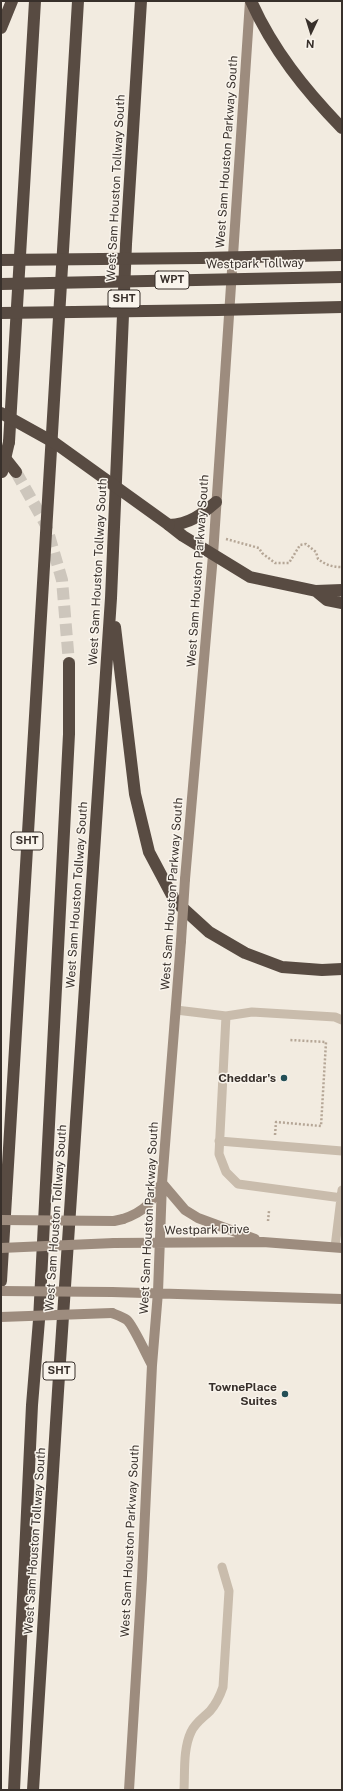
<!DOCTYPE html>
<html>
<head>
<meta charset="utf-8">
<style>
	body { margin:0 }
	#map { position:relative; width:343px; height:1791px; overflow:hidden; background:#f2ebe0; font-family:"Public Sans",sans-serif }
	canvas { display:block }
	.frame { position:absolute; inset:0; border:2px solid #38302b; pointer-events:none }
	.north { position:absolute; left:291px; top:12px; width:40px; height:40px; -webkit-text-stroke:3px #f9f4ec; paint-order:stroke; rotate:184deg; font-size:11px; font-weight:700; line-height:16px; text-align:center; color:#38302b }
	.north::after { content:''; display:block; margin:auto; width:14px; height:18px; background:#38302b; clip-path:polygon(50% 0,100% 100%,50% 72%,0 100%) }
</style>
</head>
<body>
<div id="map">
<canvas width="343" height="1791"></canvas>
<div class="frame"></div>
<div class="north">N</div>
</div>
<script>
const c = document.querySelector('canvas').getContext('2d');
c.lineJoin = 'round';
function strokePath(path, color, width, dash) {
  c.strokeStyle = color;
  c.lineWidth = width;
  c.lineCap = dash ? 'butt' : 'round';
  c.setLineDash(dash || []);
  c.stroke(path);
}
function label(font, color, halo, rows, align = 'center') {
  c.font = font + ' "Public Sans",sans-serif';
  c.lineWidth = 3;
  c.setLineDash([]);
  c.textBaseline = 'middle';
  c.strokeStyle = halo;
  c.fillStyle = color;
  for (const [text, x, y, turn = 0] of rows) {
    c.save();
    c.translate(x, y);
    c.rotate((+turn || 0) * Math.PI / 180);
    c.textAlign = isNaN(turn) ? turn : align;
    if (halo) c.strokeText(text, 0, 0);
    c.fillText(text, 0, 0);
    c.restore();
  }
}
strokePath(new Path2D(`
	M 16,472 L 46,525 L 62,580 L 69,663`), '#cdc6bc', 12, [12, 6]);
strokePath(new Path2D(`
	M 226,539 L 259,548 L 262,553 L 275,563 L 289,563 L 300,545 L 306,544 L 316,552 L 318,559 C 326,565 332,567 342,567
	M 275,1135 L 276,1122 L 321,1126 L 326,1042 L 290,1040
	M 268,1221 L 269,1211`), '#b5a696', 2.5, [2, 2]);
strokePath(new Path2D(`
	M 176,1010 L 226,1016 L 219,1154 L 226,1172 L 238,1184 L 342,1198
	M 226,1016 L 252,1012 L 335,1017 L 342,1020
	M 219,1141 L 342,1151
	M 335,1247 L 342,1190
	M 184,1790 C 185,1771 183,1749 191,1732 C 195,1723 203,1718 210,1711 C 216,1704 220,1696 223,1687 L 229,1591 L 222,1567`), '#c9bcac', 9);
strokePath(new Path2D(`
	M 185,879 L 213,555 L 250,1
	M 123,1219 C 146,1211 151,1203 162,1183 L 185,1210 L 198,1218 L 255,1239
	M 114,1243 L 263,1242 L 342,1248
	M 112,1292 L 342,1299
	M 112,1313 C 117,1315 123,1317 127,1320 C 133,1325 147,1356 152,1365
	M 129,1790 L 142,1578 L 152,1365 L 158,1292 L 162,1183 L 181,941`), '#9d8c7e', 10);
strokePath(new Path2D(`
	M 251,1 C 273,50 305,90 342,128
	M 1,28 L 12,1
	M 201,258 L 342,255
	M 9,442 L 35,1
	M 1,453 L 16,472
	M 169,525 L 183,536 L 250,577 L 316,591 L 342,590
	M 169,525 C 190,524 201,515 216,502
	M 316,591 L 327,600 L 342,603
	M 115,627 L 135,794 L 149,852 L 175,901 L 209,932 L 245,953 L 282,967 L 322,970 L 342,969
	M 1,1281 L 78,1
	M 14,1790 L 32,1405 L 39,1320 L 69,734 L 69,663
	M 33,1790 L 58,1391 L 111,598 L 126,244 L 141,1`), '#584b42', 12);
strokePath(new Path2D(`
	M 181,941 L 185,879
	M 1,1220 L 114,1221 L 123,1219
	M 1,1248 L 114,1243
	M 1,1291 L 112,1292
	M 1,1317 L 112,1313`), '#9d8c7e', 10);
strokePath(new Path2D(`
	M 1,260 L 201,258
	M 1,284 L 342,277
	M 1,313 L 218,310 L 342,307
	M 1,413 L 55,443 L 169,525
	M 2,472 L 9,442`), '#584b42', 12);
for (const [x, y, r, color] of [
	[284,1078,4,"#234f57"],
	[285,1394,4,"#234f57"]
]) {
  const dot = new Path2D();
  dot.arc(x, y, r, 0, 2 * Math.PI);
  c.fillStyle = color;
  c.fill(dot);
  strokePath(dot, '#f9f4ec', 1.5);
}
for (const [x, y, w] of [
	[172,280,34],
	[124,299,32],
	[27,841,32],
	[59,1371,32]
]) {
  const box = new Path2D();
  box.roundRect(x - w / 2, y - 9, w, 18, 3);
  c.fillStyle = '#f9f4ec';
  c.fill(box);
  strokePath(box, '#38302b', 1);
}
label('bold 11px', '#38302b', null, [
	["WPT",172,280],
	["SHT",124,299],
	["SHT",27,841],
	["SHT",59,1371]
]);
label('12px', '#38302b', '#f9f4ec', [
	["West Sam Houston Parkway South",227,152,-86],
	["West Sam Houston Tollway South",116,188,-87],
	["Westpark Tollway",255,264,-1],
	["West Sam Houston Parkway South",198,571,-86],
	["West Sam Houston Tollway South",98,572,-87],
	["West Sam Houston Parkway South",172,894,-86],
	["West Sam Houston Tollway South",77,895,-86],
	["West Sam Houston Tollway South",56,1218,-86],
	["West Sam Houston Parkway South",149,1218,-87],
	["Westpark Drive",207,1230,-1],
	["West Sam Houston Tollway South",35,1541,-86],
	["West Sam Houston Parkway South",130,1541,-87]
]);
label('bold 12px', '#38302b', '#f9f4ec', [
	["Cheddar's",276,1078],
	["TownePlace",277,1387],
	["Suites",277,1401]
], 'right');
</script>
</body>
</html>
